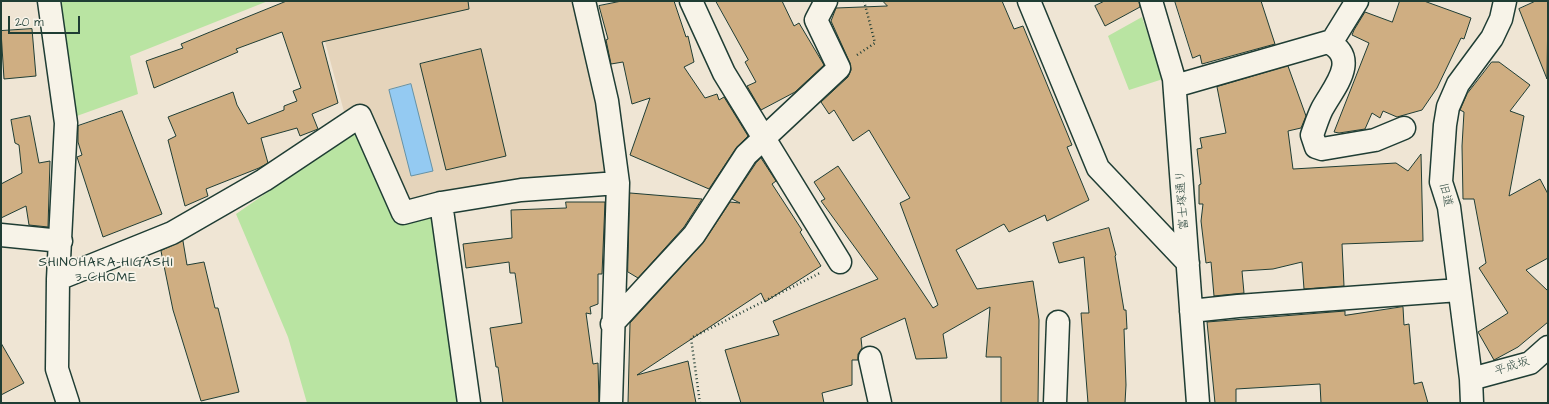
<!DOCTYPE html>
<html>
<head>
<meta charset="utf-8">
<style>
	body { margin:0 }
	#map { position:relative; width:1549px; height:404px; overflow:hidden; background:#efe5d4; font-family:"Architects Daughter",sans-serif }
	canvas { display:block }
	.frame { position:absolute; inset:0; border:2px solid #1f3d34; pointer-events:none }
	.scale { position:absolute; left:8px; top:16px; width:72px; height:18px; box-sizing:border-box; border:2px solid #1f3d34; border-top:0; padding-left:5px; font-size:12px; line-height:14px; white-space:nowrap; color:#1f3d34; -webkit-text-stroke:3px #f7f3e8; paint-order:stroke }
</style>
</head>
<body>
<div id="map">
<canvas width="1549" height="404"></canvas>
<div class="frame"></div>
<div class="scale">20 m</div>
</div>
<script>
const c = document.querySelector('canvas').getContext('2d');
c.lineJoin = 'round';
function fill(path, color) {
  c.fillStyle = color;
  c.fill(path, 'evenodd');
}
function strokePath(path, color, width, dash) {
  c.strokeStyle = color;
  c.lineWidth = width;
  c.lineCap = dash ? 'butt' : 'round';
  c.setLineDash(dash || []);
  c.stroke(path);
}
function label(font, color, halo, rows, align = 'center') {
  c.font = font + ' "Architects Daughter","Klee One",sans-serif';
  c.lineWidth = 3.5;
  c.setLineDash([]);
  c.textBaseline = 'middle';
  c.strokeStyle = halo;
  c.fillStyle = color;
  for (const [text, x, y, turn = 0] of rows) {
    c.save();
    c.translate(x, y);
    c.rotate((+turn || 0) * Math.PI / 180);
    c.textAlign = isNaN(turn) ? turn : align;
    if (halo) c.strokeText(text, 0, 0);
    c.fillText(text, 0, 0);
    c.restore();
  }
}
fill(new Path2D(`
	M 314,1 L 577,1 L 610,176 L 406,207 L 346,119 Z`), '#e5d4bb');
fill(new Path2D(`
	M 59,1 L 268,1 L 130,56 L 138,94 L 74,117 Z
	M 1142,17 L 1163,79 L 1129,90 L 1108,36 Z
	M 353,133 L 362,137 L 399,220 L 437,210 L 460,403 L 307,403 L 288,337 L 236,214 Z`), '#b9e4a2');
const water = new Path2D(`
	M 411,84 L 433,171 L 411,176 L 389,90 Z`);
fill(water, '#94caf2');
strokePath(water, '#6592a6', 1);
const building = new Path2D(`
	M 287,1 L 468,1 L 469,9 L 322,42 L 338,103 L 312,114 L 318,129 L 300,136 L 297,128 L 261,138 L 268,163 L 259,168 L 206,189 L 208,196 L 185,206 L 168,140 L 176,136 L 168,117 L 233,92 L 237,105 L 248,124 L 284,110 L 284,106 L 297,101 L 293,91 L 301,88 L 282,32 L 236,49 L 238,52 L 154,88 L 146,61 L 183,48 L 181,44 L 210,32 Z
	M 622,1 L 674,1 L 686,37 L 688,36 L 694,62 L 684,67 L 705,98 L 717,94 L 719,100 L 724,97 L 748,136 L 736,148 L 709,189 L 630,155 L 650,98 L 632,104 L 623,62 L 611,64 L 606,40 L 608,39 L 599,6 Z
	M 716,1 L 782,1 L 794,26 L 799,23 L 824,65 L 795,92 L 761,110 L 747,86 L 756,82 L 745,62 L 748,60 Z
	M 883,1 L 1002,1 L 1014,29 L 1023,26 L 1072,145 L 1067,147 L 1089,200 L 1047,221 L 1045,215 L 1009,232 L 1004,224 L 956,250 L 977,289 L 1033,281 L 1039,320 L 1038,403 L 1001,403 L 1001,357 L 986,357 L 990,307 L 943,334 L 947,358 L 916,359 L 905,318 L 861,338 L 862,348 L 858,354 L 858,360 L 852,360 L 852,385 L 822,393 L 824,403 L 741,403 L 725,350 L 779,335 L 773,321 L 878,279 L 821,201 L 825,199 L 814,182 L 838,166 L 933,308 L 938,305 L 900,203 L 910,198 L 869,130 L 853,141 L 834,110 L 829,114 L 821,102 L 848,77 L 851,70 L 850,63 L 831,21 L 836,8 L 887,6 Z
	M 1105,1 L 1139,1 L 1140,7 L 1105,26 L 1095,6 Z
	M 1175,1 L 1261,1 L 1275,44 L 1202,64 L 1200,55 L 1193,58 Z
	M 1400,1 L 1424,1 L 1471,18 L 1464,39 L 1461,38 L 1437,88 L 1422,110 L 1397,117 L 1383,111 L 1380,118 L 1372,113 L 1365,129 L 1339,133 L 1334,132 L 1369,43 L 1352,35 L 1354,30 L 1365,12 L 1392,22 Z
	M 1536,1 L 1548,1 L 1547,79 L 1519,9 Z
	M 32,29 L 36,76 L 4,79 L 1,31 Z
	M 481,49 L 506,156 L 446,170 L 420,64 Z
	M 1492,62 L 1499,62 L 1530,85 L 1510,111 L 1524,116 L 1509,196 L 1540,179 L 1548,194 L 1548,258 L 1526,270 L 1548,291 L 1548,322 L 1518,347 L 1494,360 L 1478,332 L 1508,313 L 1479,268 L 1486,263 L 1474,199 L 1463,199 L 1462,146 L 1464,112 L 1460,110 L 1467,94 Z
	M 1288,66 L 1306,116 L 1301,128 L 1288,131 L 1293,169 L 1396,163 L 1408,171 L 1421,154 L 1423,241 L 1342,244 L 1344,286 L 1304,289 L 1302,262 L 1273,269 L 1242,271 L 1244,293 L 1214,296 L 1211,262 L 1206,263 L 1201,221 L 1203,204 L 1199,204 L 1199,185 L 1201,184 L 1197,149 L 1202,148 L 1200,138 L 1226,133 L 1217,87 Z
	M 122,111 L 162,214 L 103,237 L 77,157 L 82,155 L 78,142 L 78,126 Z
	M 30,116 L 39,163 L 50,161 L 48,227 L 29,225 L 26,206 L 1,218 L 1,184 L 22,173 L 19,145 L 15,143 L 11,120 Z
	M 761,158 L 776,181 L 772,184 L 802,230 L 800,232 L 821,266 L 765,302 L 761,293 L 637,375 L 688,361 L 696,403 L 628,403 L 630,323 L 703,243 L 730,202 L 740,203 L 732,199 L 756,163 Z
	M 630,193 L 702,199 L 684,227 L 638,278 L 628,272 Z
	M 566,202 L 605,202 L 602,274 L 598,274 L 598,304 L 590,307 L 591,314 L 586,313 L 593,364 L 598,363 L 599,403 L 503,403 L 498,367 L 496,367 L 490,328 L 522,323 L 515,273 L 510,273 L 509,262 L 466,268 L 463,244 L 512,238 L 511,210 L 566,208 Z
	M 1109,228 L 1116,255 L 1115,256 L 1124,310 L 1126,310 L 1127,329 L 1124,329 L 1126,385 L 1125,403 L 1088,403 L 1081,313 L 1089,313 L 1084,257 L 1059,263 L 1053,243 Z
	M 183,241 L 187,265 L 204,262 L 215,308 L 218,308 L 239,392 L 201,401 L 173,310 L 161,251 Z
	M 1403,307 L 1404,325 L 1409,324 L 1414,384 L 1422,382 L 1428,403 L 1321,403 L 1320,384 L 1236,389 L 1236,403 L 1215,403 L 1207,322 L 1345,311 L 1345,315 Z
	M 1,343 L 24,383 L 1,395 Z`);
fill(building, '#cfae82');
strokePath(building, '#1f3d34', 1);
const minor = new Path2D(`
	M 49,1 L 66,123 L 58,279 L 57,369 L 68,403
	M 584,1 L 607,101 L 618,183 L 611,403
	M 691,1 L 724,73 L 840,262
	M 1029,1 L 1098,168 L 1188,263
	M 1151,1 L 1174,79 L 1198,403
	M 1331,43 L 1357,1
	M 1175,86 L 1328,42 C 1361,59 1333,88 1322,109 C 1318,117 1315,127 1312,135 L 1316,147 L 1322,149 L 1375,140 L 1404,128
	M 441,203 L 469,403
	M 1,235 L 61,241
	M 58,279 L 172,233 L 264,180 L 360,116 L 403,213 L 441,203 L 521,190 L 618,183
	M 1191,311 L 1238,306 L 1459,290
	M 612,324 L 694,235 L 746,155 L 839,68 L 816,20 L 826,1
	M 870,358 L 880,403
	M 1471,379 L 1530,363 L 1548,347
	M 1055,403 L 1058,322
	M 1472,403 L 1471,379 L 1449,207 L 1441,182 L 1445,125 L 1448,107 L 1458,84 L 1492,38 L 1501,19 L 1505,1`);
strokePath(minor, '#1f3d34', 25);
strokePath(new Path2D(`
	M 857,55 L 875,43 L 864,1
	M 700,403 L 691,338 L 820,273`), '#1f3d34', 2.5, [1, 3]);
strokePath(minor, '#f7f3e8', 22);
label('12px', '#1f3d34', '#f7f3e8', [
	["旧道",1445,195,77],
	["富士塚通り",1183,200,-94],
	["平成坂",1512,367,-18]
]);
c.letterSpacing = '1px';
label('13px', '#1f3d34', '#f7f3e8', [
	["SHINOHARA-HIGASHI",106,263],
	["3-CHOME",106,278]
]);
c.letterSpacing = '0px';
</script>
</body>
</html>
